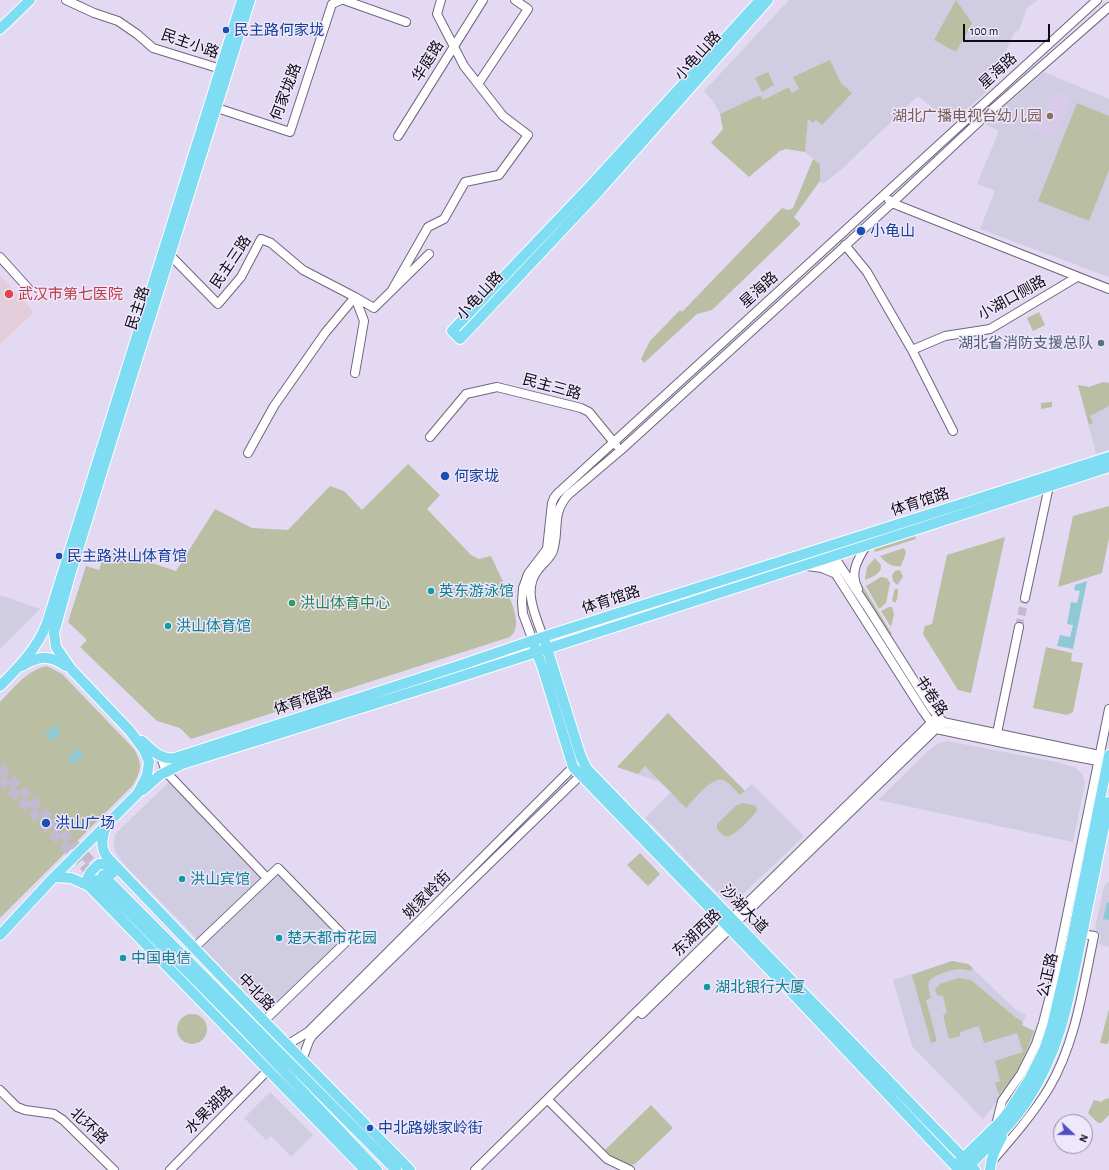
<!DOCTYPE html>
<html>
<head>
<meta charset="utf-8">
<style>
	body { margin:0 }
	#map { position:relative; width:1109px; height:1170px; overflow:hidden; background:#e3d9f2; font-family:"Alegreya Sans",sans-serif }
	canvas { display:block }
	.north { position:absolute; left:1053px; top:1114px; width:40px; height:40px; box-sizing:border-box; background:#efe7fb; border:1px solid #958f9e; border-radius:50%; rotate:112deg; font-size:11px; font-weight:700; line-height:16px; text-align:center; color:#0e0b13 }
	.north::after { content:''; display:block; margin:auto; width:14px; height:18px; background:#514cc3; clip-path:polygon(50% 0,100% 100%,50% 72%,0 100%) }
	.scale { position:absolute; left:963px; top:24px; width:87px; height:18px; box-sizing:border-box; border:2px solid #0e0b13; border-top:0; padding-left:5px; font-size:12px; line-height:14px; white-space:nowrap; color:#0e0b13; -webkit-text-stroke:3px #efe7fb; paint-order:stroke }
</style>
</head>
<body>
<div id="map">
<canvas width="1109" height="1170"></canvas>
<div class="north">N</div>
<div class="scale">100 m</div>
</div>
<script>
const c = document.querySelector('canvas').getContext('2d');
c.lineJoin = 'round';
function fill(path, color) {
  c.fillStyle = color;
  c.fill(path, 'evenodd');
}
function strokePath(path, color, width, dash) {
  c.strokeStyle = color;
  c.lineWidth = width;
  c.lineCap = dash ? 'butt' : 'round';
  c.setLineDash(dash || []);
  c.stroke(path);
}
function label(font, color, halo, rows, align = 'center') {
  c.font = font + ' "Alegreya Sans","Noto Sans SC",sans-serif';
  c.lineWidth = 3;
  c.setLineDash([]);
  c.textBaseline = 'middle';
  c.strokeStyle = halo;
  c.fillStyle = color;
  for (const [text, x, y, turn = 0] of rows) {
    c.save();
    c.translate(x, y);
    c.rotate((+turn || 0) * Math.PI / 180);
    c.textAlign = isNaN(turn) ? turn : align;
    if (halo) c.strokeText(text, 0, 0);
    c.fillText(text, 0, 0);
    c.restore();
  }
}
fill(new Path2D(`
	M 789,0 L 1038,0 L 1027,8 L 1019,30 L 1014,33 L 986,92 L 952,123 L 918,96 L 843,168 L 823,184 L 820,181 L 820,164 L 805,152 L 810,95 L 799,89 L 792,93 L 789,87 L 763,100 L 760,95 L 720,114 L 713,101 L 704,91 Z
	M 1044,72 L 1109,99 L 1109,277 L 980,229 L 995,191 L 977,184 L 999,131 L 984,124 Z
	M 1103,382 L 1109,383 L 1109,450 L 1096,454 L 1078,385 L 1089,387 Z
	M 0,595 L 40,609 L 0,649 Z
	M 668,713 L 744,791 L 752,784 L 804,836 L 740,897 L 733,900 L 727,900 L 721,896 L 645,818 L 671,792 L 660,782 L 617,767 Z
	M 947,741 L 1056,762 L 1075,767 L 1082,774 L 1085,783 L 1073,842 L 878,800 L 929,750 L 937,744 Z
	M 169,782 L 263,879 L 199,941 L 122,862 L 115,851 L 114,844 L 115,835 L 118,831 Z
	M 279,871 L 345,940 L 268,1015 L 201,946 Z
	M 1109,882 L 1109,947 L 1099,944 L 1101,936 L 1096,933 L 1095,928 L 1104,886 Z
	M 952,961 L 969,965 L 1017,1011 L 1026,1015 L 1021,1025 L 1037,1032 L 1028,1054 L 1020,1071 L 1001,1097 L 983,1119 L 912,1046 L 893,980 Z
	M 270,1092 L 313,1135 L 291,1157 L 271,1136 L 266,1140 L 244,1118 Z`), '#d0cde3');
fill(new Path2D(`
	M 1052,89 L 1071,96 L 1055,139 L 1027,128 L 1047,103 Z`), '#d8cbea');
fill(new Path2D(`
	M 0,275 L 34,312 L 0,344 Z`), '#e3cdda');
fill(new Path2D(`
	M 956,0 L 972,23 L 956,52 L 934,40 Z
	M 830,60 L 841,83 L 852,93 L 822,125 L 816,120 L 813,123 L 808,119 L 805,152 L 786,149 L 780,151 L 749,177 L 711,143 L 723,129 L 720,114 L 760,95 L 763,100 L 789,87 L 792,93 L 799,89 L 793,77 Z
	M 768,72 L 774,85 L 762,92 L 755,78 Z
	M 1077,103 L 1109,116 L 1109,170 L 1089,221 L 1038,201 Z
	M 813,159 L 820,164 L 820,181 L 794,217 L 801,224 L 712,310 L 697,314 L 644,363 L 641,359 L 650,341 L 680,310 L 682,312 L 782,208 L 789,210 L 793,208 Z
	M 1039,312 L 1045,325 L 1033,331 L 1027,318 Z
	M 1103,382 L 1109,383 L 1109,406 L 1090,416 L 1093,423 L 1089,425 L 1078,385 L 1089,387 Z
	M 1052,402 L 1052,407 L 1041,409 L 1041,403 Z
	M 408,464 L 440,495 L 427,509 L 471,555 L 479,559 L 491,556 C 498,571 517,608 516,623 C 516,629 514,633 510,637 L 191,739 L 180,728 L 157,721 L 80,647 L 87,640 L 68,622 L 86,566 L 99,570 L 106,548 L 176,571 L 215,509 L 252,528 L 288,530 L 330,486 L 344,491 L 362,510 Z
	M 1109,506 L 1109,538 L 1102,573 L 1058,587 L 1073,516 Z
	M 915,536 L 916,539 L 875,552 L 874,549 Z
	M 1005,537 L 971,693 L 958,690 L 923,634 L 925,626 L 932,624 L 947,555 Z
	M 904,548 L 906,553 L 901,566 C 891,567 887,564 880,556 Z
	M 875,558 L 881,565 C 882,574 872,577 865,580 L 867,567 Z
	M 900,570 L 903,577 L 897,585 L 893,581 L 892,575 L 895,571 Z
	M 881,577 L 887,578 L 890,583 L 886,603 L 879,609 L 866,586 Z
	M 862,585 L 892,634 L 889,636 L 860,587 Z
	M 895,589 L 898,589 C 898,594 898,599 895,603 L 892,600 Z
	M 889,607 L 892,607 L 894,614 L 891,627 L 881,611 Z
	M 1046,647 L 1072,653 L 1071,661 L 1083,663 L 1073,712 L 1067,715 L 1033,708 Z
	M 47,666 L 62,674 L 134,749 C 143,764 141,771 133,785 L 0,918 L 0,702 C 14,688 27,670 47,666 Z
	M 668,713 L 745,791 L 740,795 C 736,791 730,783 723,780 C 712,776 694,800 686,808 L 645,766 L 638,774 L 617,767 Z
	M 743,803 L 756,806 L 757,810 L 756,812 C 751,818 732,840 724,836 C 721,834 719,831 717,829 L 717,824 L 737,805 Z
	M 640,853 L 660,874 L 648,886 L 627,865 Z
	M 952,961 L 968,964 L 973,968 L 971,971 C 967,970 964,969 961,969 C 953,969 932,975 929,982 C 927,987 930,993 931,998 L 926,1000 L 937,1041 L 931,1043 L 912,975 Z
	M 959,978 L 971,980 L 1015,1017 L 1023,1022 L 1022,1025 L 1034,1031 C 1026,1053 1016,1077 999,1094 L 995,1083 L 1000,1081 L 995,1061 L 1023,1052 L 1017,1033 L 984,1043 L 979,1026 L 960,1032 L 960,1036 L 949,1039 L 943,1015 L 947,1013 L 943,996 L 937,995 L 935,989 L 940,984 Z
	M 1109,1009 L 1109,1039 L 1108,1044 L 1100,1043 Z
	M177 1029a15 15 0 1 1 30 0a15 15 0 1 1-30 0Z
	M 1109,1098 L 1109,1115 L 1101,1123 L 1098,1123 L 1088,1113 L 1094,1100 L 1102,1102 L 1103,1100 Z
	M 651,1105 L 673,1128 L 635,1164 C 624,1167 612,1157 605,1150 Z`), '#babea3');
fill(new Path2D(`
	M 1087,581 L 1073,649 L 1057,646 L 1060,635 L 1070,637 L 1073,625 L 1067,624 L 1071,602 L 1077,603 L 1080,591 L 1074,590 L 1075,585 Z
	M 55,725 L 61,732 L 52,741 L 45,735 Z
	M 78,749 L 84,755 L 74,764 L 68,758 Z
	M 1107,902 L 1109,903 L 1109,920 L 1103,919 Z`), '#90c9d6');
strokePath(new Path2D(`
	M 1019,627 L 1025,598`), '#c3bad1', 8, [8, 4]);
strokePath(new Path2D(`
	M 0,768 L 102,873
	M 0,779 L 96,878`), '#c3bad1', 10, [10, 5]);
const minor = new Path2D(`
	M 66,0 L 94,13 L 118,21 L 137,34 L 153,48 L 221,69
	M 344,0 L 406,22
	M 478,84 L 528,9 L 515,0
	M 217,108 L 290,132 L 332,4 L 341,0
	M 398,136 L 483,0
	M 889,200 L 892,203 L 1109,289
	M 845,245 L 867,272 L 912,350 L 953,431
	M 166,251 L 218,304 L 241,277 L 261,239 L 271,243 L 303,270 L 355,297 L 374,308 L 429,254
	M 0,257 L 28,288
	M 392,290 L 428,227 L 444,219 L 465,182 L 499,175 L 528,135 L 503,116 L 464,66 L 437,14 L 441,0
	M 912,350 L 945,336 L 990,329 L 1077,277
	M 430,437 L 466,394 L 497,387 L 581,408 L 589,412 L 616,445
	M 248,453 L 274,406 L 325,333 L 355,297 L 364,321 L 355,373
	M 831,552 L 868,608 L 932,709 L 943,722 L 1104,756
	M 823,554 L 923,711 L 936,729 L 1008,744 L 1103,762
	M 807,566 L 822,568 L 836,574
	M 858,589 C 849,573 858,559 866,546
	M 1025,598 L 1049,486
	M 543,637 C 536,616 522,590 538,570 C 543,563 553,556 554,547 C 559,527 552,513 568,495 L 621,450 L 892,203 L 986,115 L 1109,7
	M 533,641 L 523,614 L 522,602 L 523,588 L 528,574 L 547,549 L 552,503 L 554,498 L 557,494 L 1097,0
	M 997,733 L 1019,627
	M 161,757 L 166,772 L 267,878
	M 194,948 L 278,868 L 348,940 L 264,1021
	M 642,1014 L 943,722
	M 287,1045 L 308,1032 L 573,767 L 584,762
	M 302,1060 L 309,1041 L 312,1036 L 584,772
	M 0,1090 L 17,1107 L 25,1110 L 54,1114 L 63,1120 L 114,1170
	M 548,1100 L 607,1159 L 630,1170
	M 996,1125 L 1002,1101 L 1021,1074 L 1036,1044 L 1043,1023 L 1053,984 L 1109,709
	M 993,1160 C 1013,1137 1033,1114 1049,1088 C 1076,1042 1083,987 1094,936 L 1082,934
	M 170,1170 L 268,1070
	M 475,1170 L 938,716`);
const major = new Path2D(`
	M 760,0 L 592,184 L 452,331 L 460,339 L 599,191 L 768,0
	M 0,29 L 30,0
	M 545,642 L 581,757 L 587,769 L 975,1170
	M 534,645 L 543,669 L 573,767 L 795,996 L 959,1170
	M 22,666 C 40,655 49,655 66,666
	M 0,686 C 19,667 37,649 47,623 L 242,0
	M 142,741 C 152,750 160,760 175,758 L 461,665 L 543,637 L 1109,457
	M 143,790 L 160,775 L 182,764 L 444,682 L 1109,467
	M 106,827 C 102,838 100,847 107,857 L 264,1021 L 410,1170
	M 103,875 L 396,1170
	M 54,877 L 71,878 L 89,886 L 365,1170
	M 97,880 L 239,1024 L 377,1170
	M 89,886 C 84,877 92,870 99,864 L 105,864 L 113,873
	M 0,935 L 54,877 L 138,793 L 147,775 L 149,762 L 144,750 L 130,731 L 71,669 L 56,647 L 54,633 L 71,572 L 114,433 L 250,0
	M 959,1162 L 1001,1121 L 1009,1111 L 1029,1080 L 1044,1050 L 1052,1026 L 1071,945 L 1109,755
	M 966,1169 C 987,1147 1011,1126 1027,1101 C 1062,1048 1069,996 1082,935 C 1091,891 1100,846 1109,802
	M 990,1170 C 991,1157 996,1148 1002,1137`);
strokePath(minor, '#70667c', 10);
strokePath(major, '#fff', 12);
strokePath(minor, '#fff', 8);
strokePath(major, '#7edcf3', 10);
for (const [x, y, r, color] of [
	[226,30,4,"#1a4fb4"],
	[1050,116,4,"#8d6e63"],
	[861,231,5,"#1a4fb4"],
	[9,294,5,"#e0444e"],
	[1101,343,4,"#5c6f8a"],
	[445,476,5,"#1a4fb4"],
	[59,556,4,"#1a4fb4"],
	[431,591,4,"#0f9aa8"],
	[292,603,4,"#2e9e5b"],
	[168,626,4,"#0f9aa8"],
	[46,823,5,"#1a4fb4"],
	[182,879,4,"#0f9aa8"],
	[279,938,4,"#0f9aa8"],
	[123,958,4,"#0f9aa8"],
	[707,987,4,"#0f9aa8"],
	[370,1128,4,"#1a4fb4"]
]) {
  const dot = new Path2D();
  dot.arc(x, y, r, 0, 2 * Math.PI);
  c.fillStyle = color;
  c.fill(dot);
  strokePath(dot, '#efe7fb', 1.5);
}
label('15px', '#164399', '#efe7fb', [
	["民主路何家垅",234,30],
	["小龟山",870,231],
	["何家垅",454,476],
	["民主路洪山体育馆",67,556],
	["洪山广场",55,823],
	["中北路姚家岭街",378,1128]
], 'left');
label('15px', '#0e0b13', '#efe7fb', [
	["民主小路",190,44,19],
	["小龟山路",698,56,-48],
	["华庭路",428,61,-58],
	["星海路",998,71,-42],
	["何家垅路",286,92,-69],
	["民主三路",231,262,-56],
	["星海路",759,290,-42],
	["小龟山路",480,296,-47],
	["小湖口侧路",1012,298,-29],
	["民主路",138,308,-72],
	["民主三路",552,387,15],
	["体育馆路",920,502,-18],
	["体育馆路",611,600,-18],
	["书卷路",931,696,56],
	["体育馆路",303,701,-18],
	["姚家岭街",427,895,-45],
	["沙湖大道",744,909,46],
	["东湖西路",697,933,-44],
	["公正路",1048,975,-77],
	["中北路",256,992,46],
	["水果湖路",209,1110,-45],
	["北环路",89,1126,43]
]);
label('15px', '#785e54', '#efe7fb', [
	["湖北广播电视台幼儿园",1042,116]
], 'right');
label('15px', '#be3a42', '#efe7fb', [
	["武汉市第七医院",18,294]
], 'left');
label('15px', '#4e5e75', '#efe7fb', [
	["湖北省消防支援总队",1093,343]
], 'right');
label('15px', '#0d838f', '#efe7fb', [
	["英东游泳馆",439,591],
	["洪山体育馆",176,626],
	["洪山宾馆",190,879],
	["楚天都市花园",287,938],
	["中国电信",131,958],
	["湖北银行大厦",715,987]
], 'left');
label('15px', '#27864d', '#efe7fb', [
	["洪山体育中心",300,603]
], 'left');
</script>
</body>
</html>
